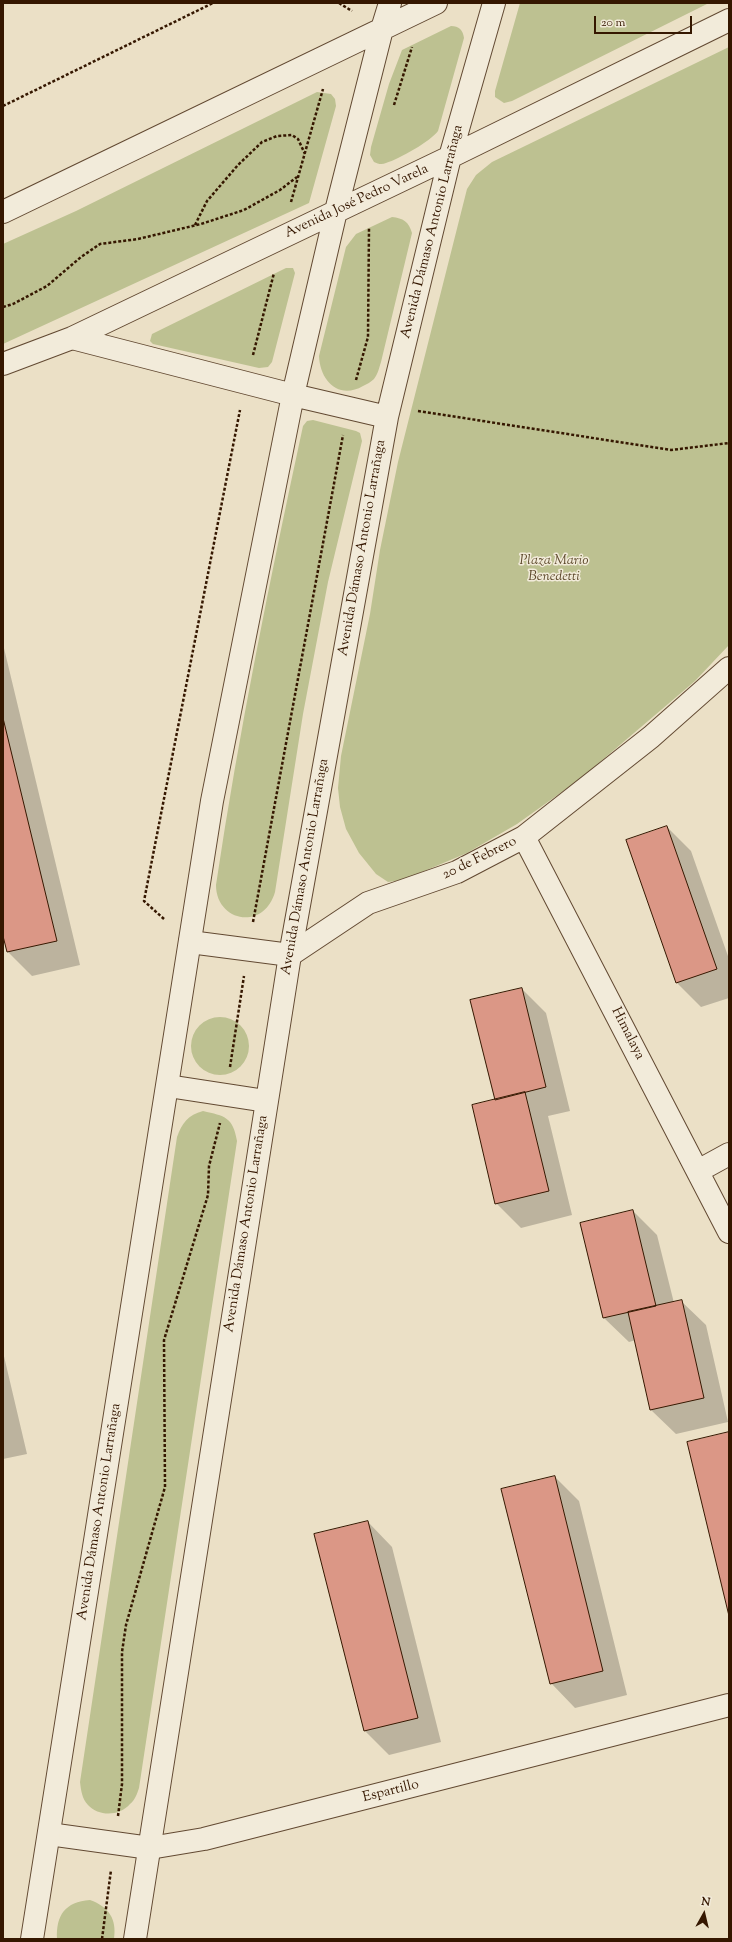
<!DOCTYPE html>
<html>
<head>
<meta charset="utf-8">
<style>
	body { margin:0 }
	#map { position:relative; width:732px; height:1942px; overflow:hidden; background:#ebe0c6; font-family:"Sorts Mill Goudy",serif }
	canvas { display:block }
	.frame { position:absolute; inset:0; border:4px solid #351700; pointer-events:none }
	.north { position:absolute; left:684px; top:1894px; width:40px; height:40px; -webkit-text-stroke:3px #f2ebda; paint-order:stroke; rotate:8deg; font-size:11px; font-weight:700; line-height:16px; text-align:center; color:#351700 }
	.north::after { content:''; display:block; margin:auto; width:14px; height:18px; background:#351700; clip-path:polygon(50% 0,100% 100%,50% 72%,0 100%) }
	.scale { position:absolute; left:594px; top:16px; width:98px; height:18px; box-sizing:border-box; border:2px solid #351700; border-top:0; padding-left:5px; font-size:12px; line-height:14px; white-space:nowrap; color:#351700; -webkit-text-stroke:3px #f2ebda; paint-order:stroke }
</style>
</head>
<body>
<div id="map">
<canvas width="732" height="1942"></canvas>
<div class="frame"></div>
<div class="north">N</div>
<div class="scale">20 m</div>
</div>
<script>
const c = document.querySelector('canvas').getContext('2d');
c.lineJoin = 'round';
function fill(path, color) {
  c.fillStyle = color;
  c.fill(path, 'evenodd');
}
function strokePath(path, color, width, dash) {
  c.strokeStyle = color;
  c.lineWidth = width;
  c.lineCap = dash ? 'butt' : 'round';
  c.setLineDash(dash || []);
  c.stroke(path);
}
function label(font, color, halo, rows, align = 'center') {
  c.font = font + ' "Sorts Mill Goudy",serif';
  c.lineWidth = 3;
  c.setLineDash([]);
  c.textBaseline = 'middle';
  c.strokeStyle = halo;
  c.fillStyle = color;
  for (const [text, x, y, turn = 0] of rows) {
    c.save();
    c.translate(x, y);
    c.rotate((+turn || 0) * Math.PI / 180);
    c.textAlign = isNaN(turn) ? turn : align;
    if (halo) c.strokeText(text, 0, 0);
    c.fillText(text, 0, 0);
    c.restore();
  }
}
fill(new Path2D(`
	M 520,3 L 709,3 L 512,101 L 504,103 L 495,97 L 495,91 Z
	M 451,26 C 459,26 463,30 464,38 L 438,131 C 431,141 399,159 386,163 C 382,165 378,164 374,162 L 370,155 L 371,147 L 389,84 L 402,50 Z
	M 729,47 L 729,645 L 695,681 L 580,779 L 517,824 L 467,853 L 403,880 L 388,882 L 376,874 L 359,853 L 346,829 L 340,807 L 338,788 L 341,756 L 370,614 L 380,550 L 398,462 L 467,189 L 476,175 L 492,162 Z
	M 317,92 L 331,94 L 335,99 L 336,106 L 309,203 L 3,344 L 3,244 L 76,211 Z
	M 392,217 C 403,218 409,222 412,233 L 381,362 C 379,368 378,374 374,379 C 371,382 367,384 363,386 C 339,400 320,381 319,356 L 346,247 L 356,234 Z
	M 286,268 L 293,268 L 295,273 L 272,362 L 268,367 L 259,368 L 153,344 L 150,341 L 152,334 Z
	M 313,420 L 356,431 L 360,433 L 362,441 L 328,582 L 303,714 L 275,892 C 264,931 216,922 216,885 C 239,731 270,579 303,426 L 307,421 Z
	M191 1046a29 29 0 1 1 58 0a29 29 0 1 1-58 0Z
	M 203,1111 C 225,1116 233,1117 237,1141 L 139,1788 C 137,1794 135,1800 130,1804 C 120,1816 99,1817 88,1805 C 82,1799 81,1790 80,1782 L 177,1137 C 182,1123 188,1115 203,1111 Z
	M 90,1900 C 109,1907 117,1919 114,1939 L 57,1939 C 56,1915 65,1902 90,1900 Z`), '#bdc191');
fill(new Path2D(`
	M 3,644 L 80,965 L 32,976 L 8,952 L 3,932 Z
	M 667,827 L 691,851 L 729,959 L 729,998 L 701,1007 L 677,983 L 627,841 Z
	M 522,989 L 546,1013 L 570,1111 L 548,1116 L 572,1215 L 521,1228 L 496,1203 L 496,1100 Z
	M 633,1211 L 657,1235 L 674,1303 L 681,1301 L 706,1325 L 728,1422 L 676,1434 L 651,1410 L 636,1340 L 629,1342 L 604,1318 L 581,1224 Z
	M 3,1352 L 27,1454 L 3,1459 Z
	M 555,1477 L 579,1501 L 627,1695 L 575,1708 L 551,1683 Z
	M 368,1522 L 392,1547 L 441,1742 L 389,1755 L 365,1731 Z`), '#0003');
const building = new Path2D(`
	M 3,718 L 57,941 L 7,952 L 3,936 Z
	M 667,826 L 717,969 L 676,983 L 626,840 Z
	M 522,988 L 546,1087 L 495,1100 L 470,1000 Z
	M 525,1092 L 549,1191 L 495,1204 L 472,1105 Z
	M 633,1210 L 656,1306 L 603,1318 L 580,1223 Z
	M 682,1300 L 704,1398 L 650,1410 L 628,1312 Z
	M 729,1432 L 729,1616 L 687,1442 Z
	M 555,1476 L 603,1671 L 550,1684 L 501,1489 Z
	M 368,1521 L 418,1718 L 364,1731 L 314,1534 Z`);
fill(building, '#db9786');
strokePath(building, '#351700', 1);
const minor = new Path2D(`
	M 524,837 L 729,1232
	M 190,942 L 290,955 L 368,903 L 457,872 L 524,837 L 651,737 L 729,668
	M 168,1086 L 266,1101
	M 698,1171 L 729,1154
	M 49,1834 L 150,1848 L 204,1839 L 729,1705`);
const tertiary = new Path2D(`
	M 3,212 L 436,3
	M 72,338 L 293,395 L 387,417
	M 3,364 L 72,338 L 450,157 L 729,20
	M 32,1939 L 212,801 L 293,395 L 336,211 L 382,29 L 390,3
	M 135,1939 L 290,955 L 387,417 L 450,157 L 494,3`);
strokePath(minor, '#624932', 24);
strokePath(tertiary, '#624932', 24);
strokePath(new Path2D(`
	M 339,3 L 352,11
	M 394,105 L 412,47
	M 3,106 L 213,3
	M 291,202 L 323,89
	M 195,225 L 207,201 L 238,165 L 262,142 L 277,136 L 292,135 L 298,139 L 305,154
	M 3,307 L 13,304 L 47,286 L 81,257 L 100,244 L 138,239 L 201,224 L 244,210 L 280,190 L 297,177
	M 253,355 L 274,273
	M 356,380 L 368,337 L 369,227
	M 418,411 L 671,450 L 729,443
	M 164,919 L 144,901 L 240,410
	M 253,922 L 343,435
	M 230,1067 L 244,976
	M 118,1816 L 122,1784 L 122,1652 L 126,1625 L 165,1487 L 164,1340 L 208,1195 L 209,1166 L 220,1123
	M 102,1939 L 111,1870`), '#351700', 2.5, [3, 2]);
strokePath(minor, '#f2ebda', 22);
strokePath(tertiary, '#f2ebda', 22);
label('14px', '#351700', '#f2ebda', [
	["Avenida José Pedro Varela",357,202,-25],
	["Avenida Dámaso Antonio Larrañaga",433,232,-76],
	["Avenida Dámaso Antonio Larrañaga",363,548,-80],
	["20 de Febrero",480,859,-26],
	["Avenida Dámaso Antonio Larrañaga",306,867,-80],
	["Himalaya",627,1034,63],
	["Avenida Dámaso Antonio Larrañaga",247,1224,-81],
	["Avenida Dámaso Antonio Larrañaga",100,1512,-81],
	["Espartillo",391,1792,-14]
]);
label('italic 14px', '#5e4a2c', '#f2ebda', [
	["Plaza Mario",554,562],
	["Benedetti",554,578]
]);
</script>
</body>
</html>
